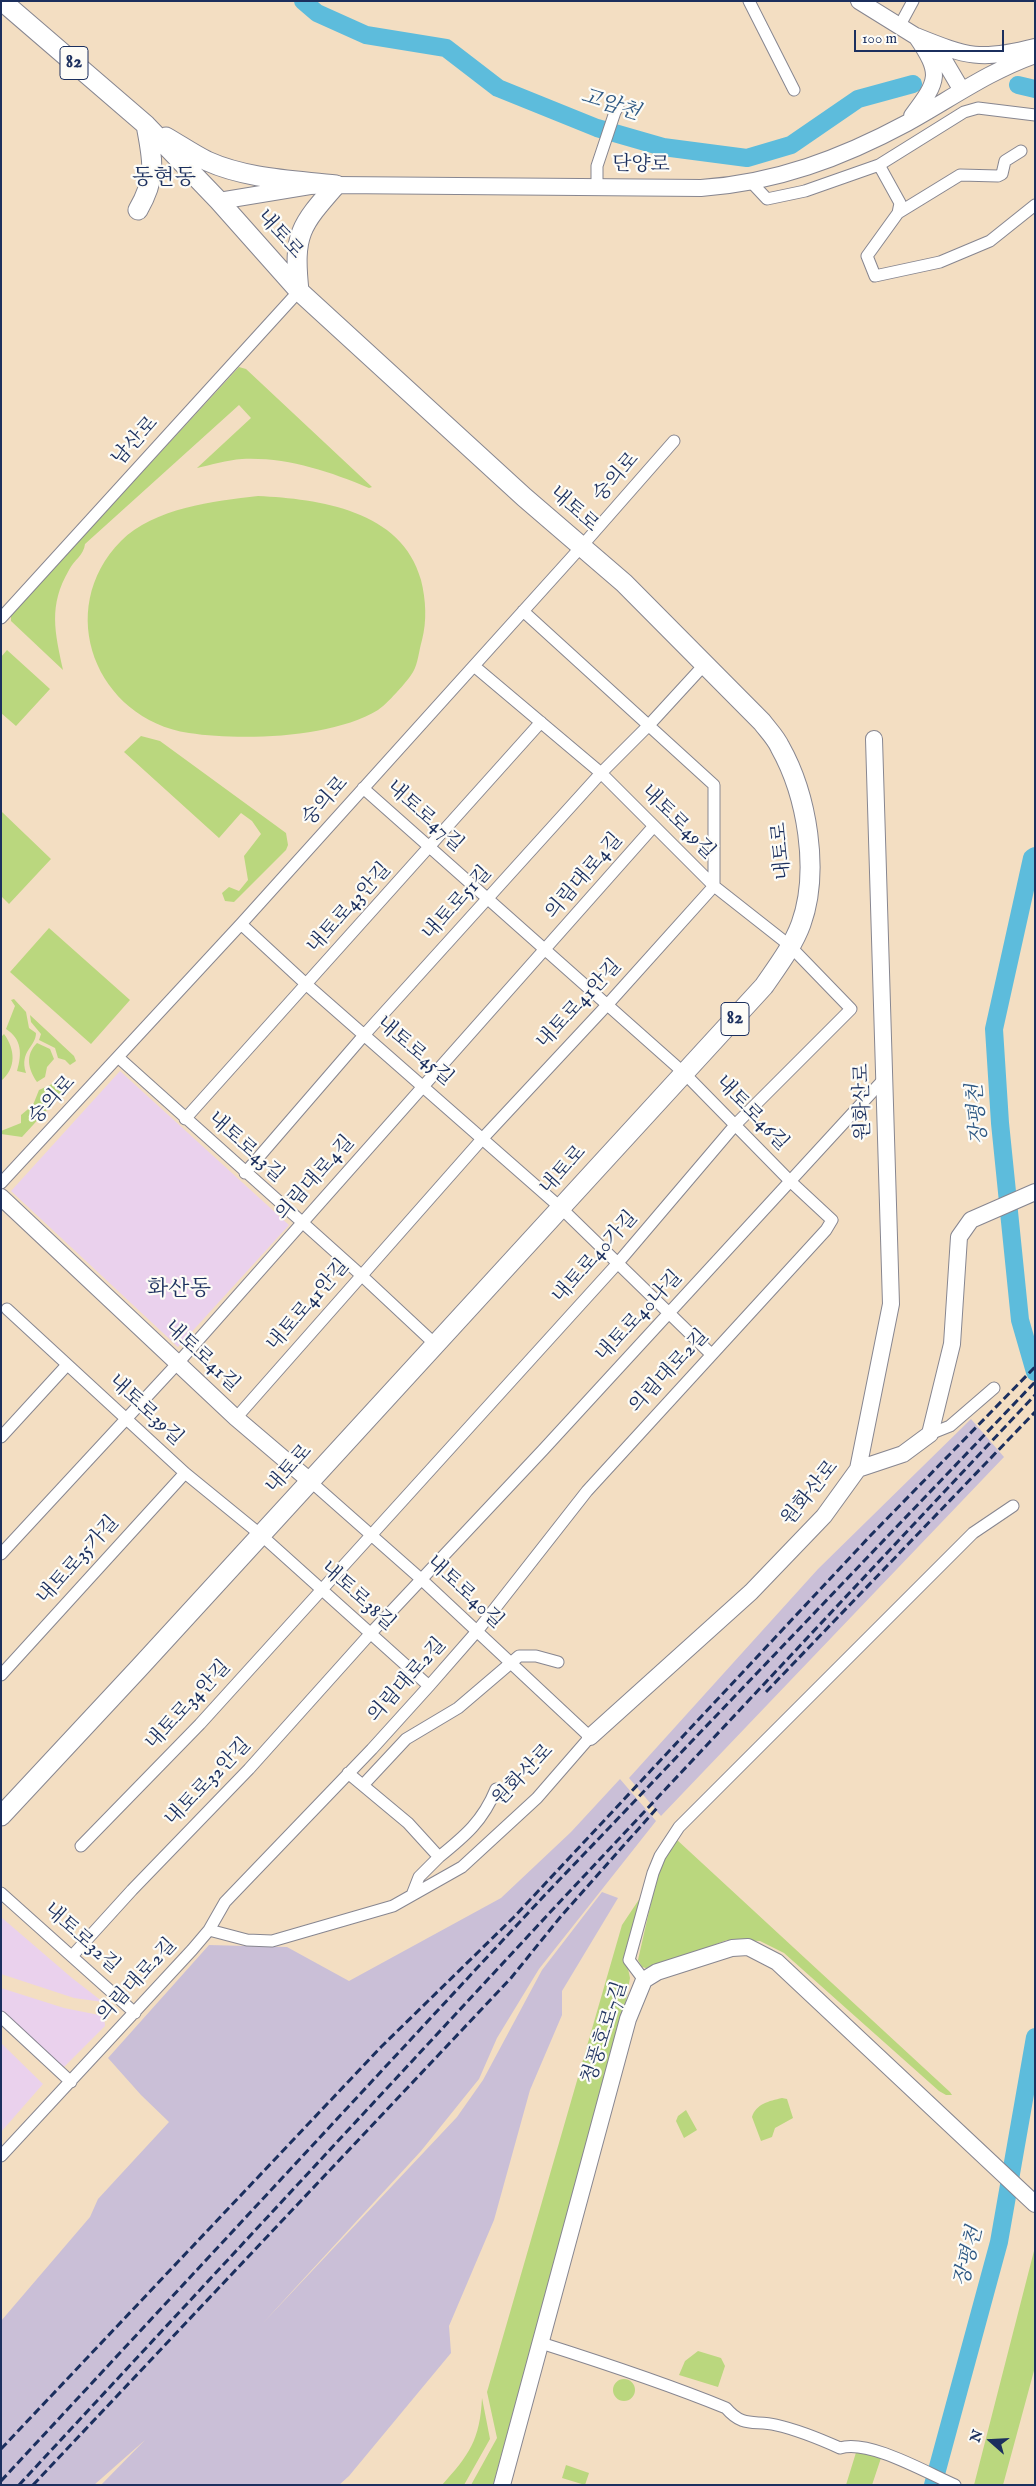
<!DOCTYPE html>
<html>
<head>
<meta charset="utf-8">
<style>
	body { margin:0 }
	#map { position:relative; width:1036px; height:2486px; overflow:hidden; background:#f3dec2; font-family:"IM FELL English",serif }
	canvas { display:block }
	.frame { position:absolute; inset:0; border:2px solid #1b2f5e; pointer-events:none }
	.north { position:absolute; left:966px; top:2416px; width:50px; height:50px; -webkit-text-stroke:4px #fdfcf7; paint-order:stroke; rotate:289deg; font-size:14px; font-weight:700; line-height:20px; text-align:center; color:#1b2f5e }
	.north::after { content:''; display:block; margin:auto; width:18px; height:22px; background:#1b2f5e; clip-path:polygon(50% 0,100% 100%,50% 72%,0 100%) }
	.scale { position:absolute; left:854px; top:30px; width:150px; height:22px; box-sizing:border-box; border:2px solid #1b2f5e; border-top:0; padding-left:6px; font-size:15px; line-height:18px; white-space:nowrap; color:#1b2f5e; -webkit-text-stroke:4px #fdfcf7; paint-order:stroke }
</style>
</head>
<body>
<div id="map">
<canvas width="1036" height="2486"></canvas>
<div class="frame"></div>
<div class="north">N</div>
<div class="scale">100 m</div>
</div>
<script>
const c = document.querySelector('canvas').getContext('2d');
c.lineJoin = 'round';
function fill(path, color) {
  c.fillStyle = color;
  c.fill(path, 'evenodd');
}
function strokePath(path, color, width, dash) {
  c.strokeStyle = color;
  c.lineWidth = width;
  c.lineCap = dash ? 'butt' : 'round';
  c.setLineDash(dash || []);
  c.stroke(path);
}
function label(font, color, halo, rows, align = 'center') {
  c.font = font + ' "IM FELL English","Noto Serif KR",serif';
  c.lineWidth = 4.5;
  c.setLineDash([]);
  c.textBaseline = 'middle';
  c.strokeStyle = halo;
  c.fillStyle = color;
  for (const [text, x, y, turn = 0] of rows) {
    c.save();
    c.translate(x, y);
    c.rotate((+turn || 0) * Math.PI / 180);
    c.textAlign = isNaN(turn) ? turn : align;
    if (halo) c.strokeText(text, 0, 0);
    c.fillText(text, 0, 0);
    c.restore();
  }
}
fill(new Path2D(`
	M 120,1071 L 289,1225 L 178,1347 L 11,1191 Z
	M 1,1917 L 72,1978 L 103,2002 L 74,1998 L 1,1974 Z
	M 1,1988 L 64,2008 L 104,2016 L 105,2026 L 64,2067 L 1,2012 Z
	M 1,2043 L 43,2084 L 1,2132 Z`), '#ead1ed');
fill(new Path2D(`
	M 971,1419 L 1004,1457 L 661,1816 L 629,1778 L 818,1569 Z
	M 620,1779 L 656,1821 L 539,1969 L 497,2038 L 479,2079 L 421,2151 L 263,2323 L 457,2117 L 483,2080 L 542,1970 L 602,1892 L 618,1898 L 562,1991 L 562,2015 L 530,2090 L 494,2220 L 449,2326 L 451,2353 L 349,2476 L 339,2485 L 101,2485 L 145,2440 L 94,2485 L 1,2485 L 1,2321 L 90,2217 L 98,2199 L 169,2122 L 141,2095 L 108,2058 L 209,1945 L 287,1947 L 349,1981 L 501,1898 L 571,1832 Z`), '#cabfd7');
fill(new Path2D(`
	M 239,367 L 246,369 L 372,487 L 369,488 C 328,471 287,457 242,459 C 227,460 211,465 197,468 L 251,418 L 239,405 L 85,544 C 84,555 74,560 69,570 C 48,606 55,632 63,670 L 11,621 L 11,615 Z
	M 258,496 C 319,499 402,510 421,580 C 426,600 427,621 422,640 C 419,650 418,664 413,672 C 408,681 386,705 378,710 C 332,738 242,741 189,733 C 96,719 53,610 121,541 C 154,508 214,501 258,496 Z
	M 7,650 L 50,689 L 16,726 L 1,713 L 1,657 Z
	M 141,736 L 160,741 L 286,833 L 288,845 L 286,850 L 234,902 L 225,901 L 222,893 L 229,887 L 239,891 L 248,880 L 244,856 L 261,834 L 252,821 L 241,813 L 219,838 L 124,752 Z
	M 2,812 L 51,859 L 9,904 L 1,896 Z
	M 49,928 L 130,1000 L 91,1044 L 10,972 Z
	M 14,999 L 26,1012 L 29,1028 L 36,1033 C 36,1047 19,1051 26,1073 L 17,1071 C 22,1054 22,1039 6,1029 L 15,1006 L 11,1000 Z
	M 30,1015 L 74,1056 L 76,1061 L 70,1065 L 65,1060 L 58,1058 L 55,1048 L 39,1040 L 41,1034 L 31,1022 Z
	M 4,1034 C 15,1049 17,1068 1,1081 L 1,1037 Z
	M 37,1043 L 50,1049 L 54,1059 L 47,1067 L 45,1077 L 37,1082 C 28,1069 25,1055 37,1043 Z
	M 52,1084 L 63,1085 L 67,1088 L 22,1137 L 1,1134 L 1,1131 L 21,1123 L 21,1115 L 33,1105 L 39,1090 Z
	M 676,1839 L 950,2092 L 952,2095 L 946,2095 L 939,2091 L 784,1953 L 760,1941 L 727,1940 L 649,1969 L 642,1967 L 638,1960 L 660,1863 Z
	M 642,1895 L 627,1964 L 630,1978 L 625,2006 L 493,2485 L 471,2485 L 497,2438 L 487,2392 L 622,1925 Z
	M 782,2098 L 787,2099 L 793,2118 L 775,2128 L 772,2137 L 761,2141 L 752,2117 C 756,2104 769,2101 782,2098 Z
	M 686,2110 L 697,2130 L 684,2138 L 676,2121 L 678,2116 Z
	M 1035,2247 L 1035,2367 L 1003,2485 L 974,2485 Z
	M 698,2351 L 721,2358 L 725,2366 L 718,2387 L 679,2375 L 685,2361 Z
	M613 2390a11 11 0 1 1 22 0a11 11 0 1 1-22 0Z
	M 482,2398 L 490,2439 L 464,2485 L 442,2485 C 469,2455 480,2440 482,2398 Z
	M 858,2446 L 883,2452 L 872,2485 L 846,2485 Z
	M 566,2465 L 589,2473 L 585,2485 L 562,2478 Z`), '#bad77e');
strokePath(new Path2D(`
	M 303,1 L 317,13 L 366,35 L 446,48 L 498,88 L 597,128 L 663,147 L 747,158 L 791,145 L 858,99 L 913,84
	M 1018,85 L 1035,89
	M 1035,856 L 1032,858 L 994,1029 L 1000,1123 L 1020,1320 L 1035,1372
	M 933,2485 L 999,2242 L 1035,2037`), '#5dbcdc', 18);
const street = new Path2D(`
	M 749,1 L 794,90
	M 900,25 L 913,1
	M 879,165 L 900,203 L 898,213 L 867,256 L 875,276 L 940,262 L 990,241 L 1035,205
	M 752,183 L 767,199 L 805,191 L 879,165 L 964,112 L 978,108 L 1035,115
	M 597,187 L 597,166 L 615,112 L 618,107
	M 898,213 L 960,175 L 998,176 L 1002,174 L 1005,161 L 1021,151
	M 1,618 L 299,291
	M 241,924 L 307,985 L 561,1208 L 711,1354
	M 119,1058 L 361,1275 L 436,1345
	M 185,1119 L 541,722
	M 245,1173 L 365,1034 L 601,773 L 649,725 L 705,664
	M 1,1183 L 241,924 L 581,547 L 674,441
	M 7,1309 L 185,1473 L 261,1535 L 429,1686
	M 236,1418 L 483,1138 L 608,1004 L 714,886 L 714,785 L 523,611
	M 930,1434 L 950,1426 L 994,1388
	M 1,1437 L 67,1365
	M 1,1554 L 177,1364 L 654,826
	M 1,1675 L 185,1473
	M 348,1773 L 408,1823 L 439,1857 C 465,1836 483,1821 496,1789
	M 364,1784 L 406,1739 L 458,1708 L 519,1656 L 536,1656 L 558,1662
	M 81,1846 L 200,1724 L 617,1264 L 736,1124 L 851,1009 L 789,945 L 714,886 L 601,773 L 474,666
	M 1,1893 L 135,2013
	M 412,1895 L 419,1877 L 439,1857
	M 209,1930 L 247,1940 L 272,1941 L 393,1906 L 462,1867 L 537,1798 L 590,1737 L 421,1579 L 310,1481
	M 72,1956 L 132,1890 L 249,1769 L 370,1634 L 543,1450 L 885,1078
	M 644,1980 L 629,1960 L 653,1873 L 660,1856 L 679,1827 L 973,1533 L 1013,1506
	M 1,2017 L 71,2082
	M 1,2156 L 192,1950 L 209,1930 L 225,1902 L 372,1749 L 429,1686 L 478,1630 L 587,1491 L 826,1230 L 832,1220 L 790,1181 L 684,1073 L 363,788
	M 541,2343 C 604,2363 665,2383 726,2408 C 743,2428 754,2420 776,2425 C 798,2430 820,2439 840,2448 C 869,2439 927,2473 955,2485`);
const secondary = new Path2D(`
	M 859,1 L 938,50 L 961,89
	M 912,116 C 939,80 942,74 916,36 C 968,57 980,61 1035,47
	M 219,201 L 310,186 L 336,185 L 701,188 C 775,183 842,158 907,123 C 949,100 989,71 1035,55
	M 1,1197 L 236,1418 L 310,1481
	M 858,1469 L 903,1454 L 930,1434 L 952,1344 L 959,1237 L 971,1220 L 1035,1192
	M 590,1737 L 751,1592 L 824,1516 L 858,1469 L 891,1304 L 874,739
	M 502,2485 L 628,2019 L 644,1980 L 657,1972 L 732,1948 L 748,1947 L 777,1962 L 1035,2204`);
const primary = new Path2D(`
	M 166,137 C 180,145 193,154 207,161 C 247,179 293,180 336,185
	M 138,210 C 157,177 153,162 146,125
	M 299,291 C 293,234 300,226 336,185
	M 1,1816 L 139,1668 L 764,986 C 777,967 793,946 801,924 C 820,871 807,795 780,747 C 776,738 768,730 762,722 L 624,583 L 524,497 L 299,291 L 219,201 L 146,125 L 2,1`);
strokePath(street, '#878690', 13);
strokePath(secondary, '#878690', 18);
strokePath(primary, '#878690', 21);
strokePath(street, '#fff', 11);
strokePath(secondary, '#fff', 16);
strokePath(primary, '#fff', 19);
strokePath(new Path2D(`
	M 766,1692 L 1035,1412
	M 1,2449 L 381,2047 L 514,1917 L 871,1535 L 1035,1367
	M 1,2481 L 543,1897 L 1035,1382
	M 19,2485 L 555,1907 L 1035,1395
	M 33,2485 L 511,1978 L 562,1915 L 657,1808`), '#1b2f5e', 3, [8, 4]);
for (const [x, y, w] of [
	[74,63,28],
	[735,1019,28]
]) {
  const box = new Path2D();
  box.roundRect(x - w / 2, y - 16.5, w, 33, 4);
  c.fillStyle = '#fdfcf7';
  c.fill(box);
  strokePath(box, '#1b2f5e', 1);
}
label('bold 19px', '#1b2f5e', null, [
	["82",74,63],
	["82",735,1019]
]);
label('20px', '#1b2f5e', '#fdfcf7', [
	["단양로",641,166,1],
	["내토로",279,235,48],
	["남산로",136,442,-48],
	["숭의로",617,478,-49],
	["내토로",573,510,42],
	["숭의로",326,802,-48],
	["내토로47길",424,817,42],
	["내토로49길",677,823,45],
	["내토로",783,851,-95],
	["의림대로4길",585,877,-49],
	["내토로51길",458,904,-48],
	["내토로43안길",350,909,-48],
	["내토로41안길",580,1005,-47],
	["내토로45길",414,1052,41],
	["숭의로",53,1101,-47],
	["원화산로",864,1102,-91],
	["내토로46길",751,1114,46],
	["내토로43길",245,1148,42],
	["내토로",564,1171,-48],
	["의림대로4길",316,1179,-48],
	["내토로40가길",596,1258,-48],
	["내토로41안길",309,1306,-49],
	["내토로40나길",640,1317,-47],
	["내토로41길",201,1357,43],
	["의림대로2길",670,1372,-47],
	["내토로39길",145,1411,43],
	["내토로",290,1470,-48],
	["원화산로",811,1494,-51],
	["내토로35가길",79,1561,-48],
	["내토로40길",464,1593,43],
	["내토로38길",357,1597,42],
	["의림대로2길",408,1681,-48],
	["내토로34안길",189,1706,-47],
	["원화산로",524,1776,-46],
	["내토로32안길",209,1783,-46],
	["내토로32길",81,1939,42],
	["의림대로2길",138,1981,-47],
	["청풍호로7길",606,2033,-72]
]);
label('italic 21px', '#2f5984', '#fdfcf7', [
	["고암천",610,106,18],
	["장평천",979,1114,-95],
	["장평천",970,2257,-76]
]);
label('22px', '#1b2f5e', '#fdfcf7', [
	["동현동",164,179],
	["화산동",179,1290]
]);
</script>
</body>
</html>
